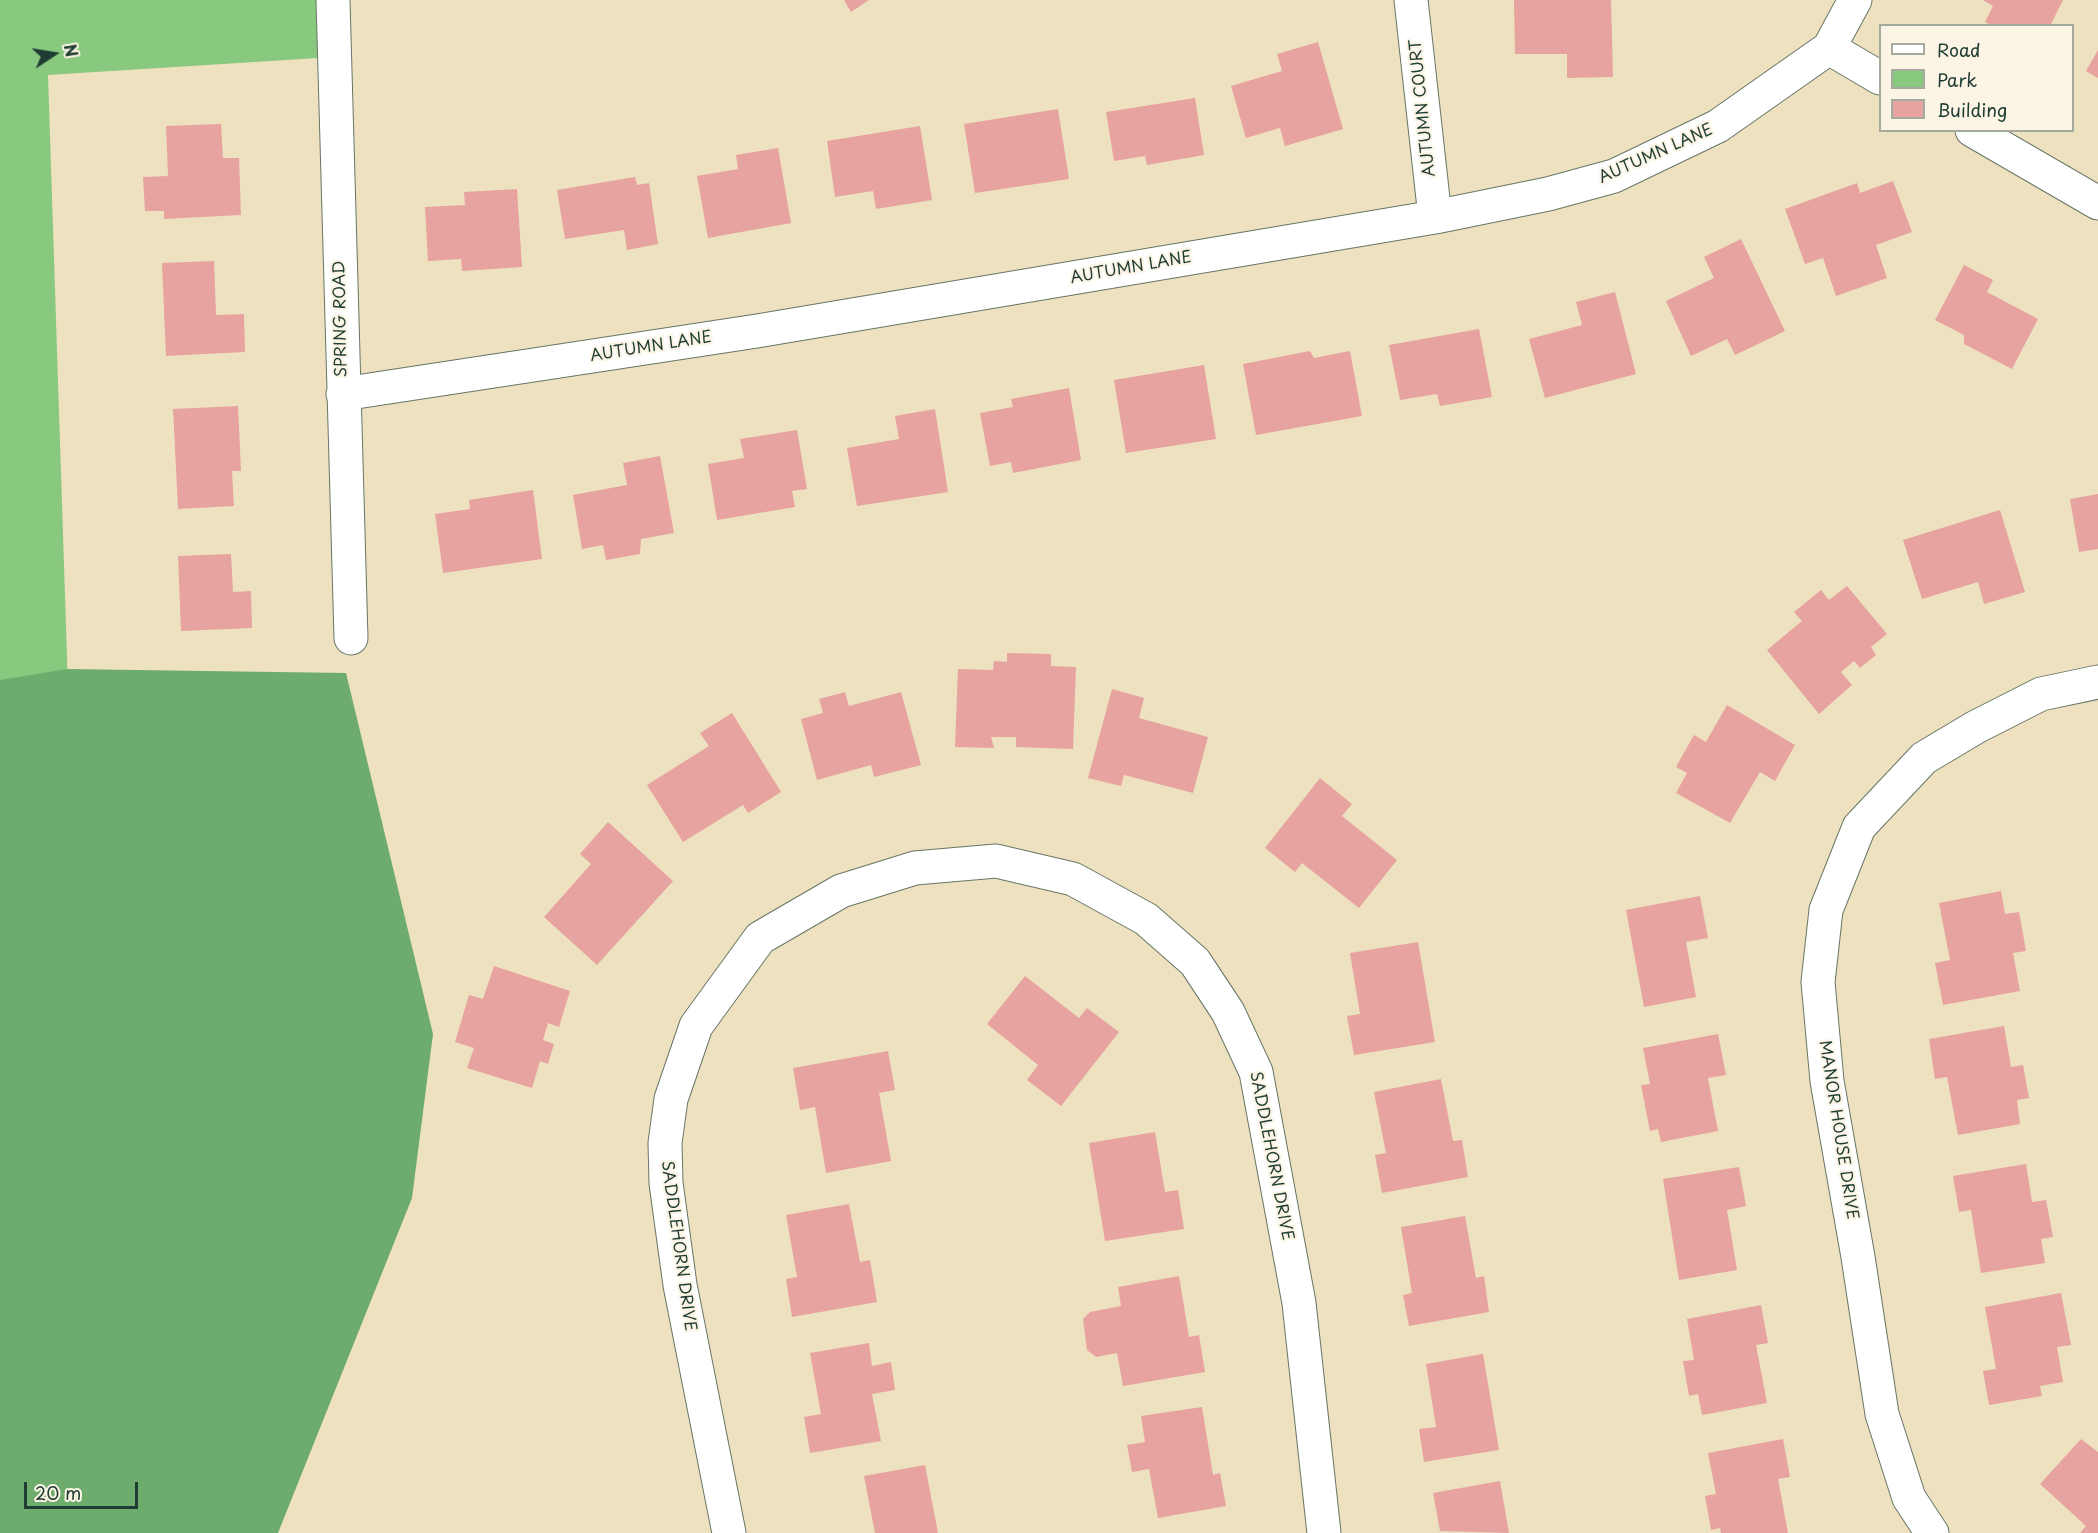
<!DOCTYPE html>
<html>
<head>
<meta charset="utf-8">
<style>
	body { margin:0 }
	#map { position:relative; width:2098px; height:1533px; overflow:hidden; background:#eee1bf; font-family:"Playpen Sans",sans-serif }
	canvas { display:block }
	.legend { position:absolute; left:1879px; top:24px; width:195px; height:108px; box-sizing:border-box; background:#fcf5e5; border:2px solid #a4ab9e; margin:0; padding:8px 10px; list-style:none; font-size:18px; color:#1f3d34 }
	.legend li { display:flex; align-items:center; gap:12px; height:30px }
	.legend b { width:30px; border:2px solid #a4ab9e }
	.north { position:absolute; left:24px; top:24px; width:60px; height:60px; -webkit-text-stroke:4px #fcf5e5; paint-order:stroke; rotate:78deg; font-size:16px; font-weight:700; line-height:24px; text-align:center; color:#1f3d34 }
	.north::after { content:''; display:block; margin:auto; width:21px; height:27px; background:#1f3d34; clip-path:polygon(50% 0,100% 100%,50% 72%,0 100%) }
	.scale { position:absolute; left:24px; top:1482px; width:114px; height:27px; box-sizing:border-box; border:3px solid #1f3d34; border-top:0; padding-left:8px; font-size:18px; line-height:21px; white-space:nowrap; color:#1f3d34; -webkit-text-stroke:4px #fcf5e5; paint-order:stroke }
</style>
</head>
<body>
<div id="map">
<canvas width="2098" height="1533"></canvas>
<ul class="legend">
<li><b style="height:8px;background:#fff"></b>Road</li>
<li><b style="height:16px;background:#89c87f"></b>Park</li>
<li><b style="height:16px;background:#e6a39f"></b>Building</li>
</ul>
<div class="north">N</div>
<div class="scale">20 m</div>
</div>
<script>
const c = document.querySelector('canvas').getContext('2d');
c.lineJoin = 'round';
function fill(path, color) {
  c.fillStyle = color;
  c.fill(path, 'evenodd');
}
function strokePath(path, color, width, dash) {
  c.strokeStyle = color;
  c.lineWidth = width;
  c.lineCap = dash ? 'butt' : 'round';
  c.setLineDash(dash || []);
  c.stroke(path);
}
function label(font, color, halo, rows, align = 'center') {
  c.font = font + ' "Playpen Sans",sans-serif';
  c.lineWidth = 4.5;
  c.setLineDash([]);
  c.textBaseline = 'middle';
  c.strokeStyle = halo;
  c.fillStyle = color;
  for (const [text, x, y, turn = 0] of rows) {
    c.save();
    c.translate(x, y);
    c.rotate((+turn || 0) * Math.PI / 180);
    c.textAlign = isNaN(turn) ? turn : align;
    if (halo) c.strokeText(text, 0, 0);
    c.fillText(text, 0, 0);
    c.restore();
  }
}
fill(new Path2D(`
	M 0,0 L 333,0 L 334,57 L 48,75 L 69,718 L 0,729 Z`), '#89c87f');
fill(new Path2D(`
	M 67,669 L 346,673 L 433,1034 L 412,1198 L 278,1533 L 0,1533 L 0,680 Z`), '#6eac6e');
fill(new Path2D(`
	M 844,0 L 869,0 L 851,12 Z
	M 1514,0 L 1611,0 L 1613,77 L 1567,78 L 1567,54 L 1515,54 Z
	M 1983,0 L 2063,0 L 2050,26 L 1992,26 L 1985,22 L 1993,6 Z
	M 1318,42 L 1343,129 L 1285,146 L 1280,128 L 1246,138 L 1231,86 L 1282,71 L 1277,54 Z
	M 2098,50 L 2098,78 L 2086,71 Z
	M 1195,98 L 1204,155 L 1147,165 L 1145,156 L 1114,161 L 1106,112 Z
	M 1058,109 L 1069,179 L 975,193 L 964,124 Z
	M 221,124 L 223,158 L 239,158 L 241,215 L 164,219 L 164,211 L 145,211 L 143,177 L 168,176 L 166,126 Z
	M 920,126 L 932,200 L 876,209 L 873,191 L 835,197 L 827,141 Z
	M 778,148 L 791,223 L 708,238 L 697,176 L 738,169 L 736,155 Z
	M 635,177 L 637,185 L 649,183 L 658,244 L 627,250 L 624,230 L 565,239 L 557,190 Z
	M 1893,181 L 1912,232 L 1876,245 L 1887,278 L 1836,296 L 1823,258 L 1805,264 L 1785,209 L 1857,183 L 1860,193 Z
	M 517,189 L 522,267 L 462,271 L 461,259 L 428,261 L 425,207 L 465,205 L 464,192 Z
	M 1741,239 L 1785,331 L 1735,355 L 1727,339 L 1691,356 L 1666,301 L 1714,278 L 1704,257 Z
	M 214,261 L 216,315 L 244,314 L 245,352 L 166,356 L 162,263 Z
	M 1964,265 L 1993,280 L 1987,292 L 2038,319 L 2012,369 L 1964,344 L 1964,335 L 1935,320 Z
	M 1615,292 L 1636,374 L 1545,398 L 1529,339 L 1582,325 L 1576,302 Z
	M 1479,329 L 1492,397 L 1440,406 L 1437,394 L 1400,400 L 1389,345 Z
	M 1310,351 L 1314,358 L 1350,351 L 1362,416 L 1256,435 L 1243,364 Z
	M 1204,365 L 1216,439 L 1126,453 L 1114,380 Z
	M 1069,388 L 1081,460 L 1013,473 L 1011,462 L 990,466 L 980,413 L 1013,407 L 1011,399 Z
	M 238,406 L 241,471 L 232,471 L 234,506 L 178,509 L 173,409 Z
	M 935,409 L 948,492 L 857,506 L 847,448 L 899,439 L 895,416 Z
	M 797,430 L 807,489 L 792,491 L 795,507 L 717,520 L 708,464 L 744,458 L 740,439 Z
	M 660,456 L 674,533 L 641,539 L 640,554 L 606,560 L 603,545 L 582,549 L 573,495 L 627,485 L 623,463 Z
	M 533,490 L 542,559 L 443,573 L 435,514 L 470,509 L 469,500 Z
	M 2098,494 L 2098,549 L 2079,552 L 2070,499 Z
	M 2000,510 L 2025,592 L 1984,604 L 1978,582 L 1922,599 L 1903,540 Z
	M 231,554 L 233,592 L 251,591 L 252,628 L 181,631 L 178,556 Z
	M 1847,586 L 1887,634 L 1871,647 L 1876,655 L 1860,668 L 1854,661 L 1841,672 L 1852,685 L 1819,714 L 1767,650 L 1802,621 L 1794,612 L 1821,590 L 1829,600 Z
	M 1007,653 L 1051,654 L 1051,666 L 1076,667 L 1073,749 L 1016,747 L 1016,737 L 991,737 L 994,748 L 955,747 L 958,669 L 993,670 L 994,661 L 1007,662 Z
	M 1112,689 L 1144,698 L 1139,718 L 1208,737 L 1193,793 L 1124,775 L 1121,786 L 1088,778 Z
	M 845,692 L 849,706 L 901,692 L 921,765 L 874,777 L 871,765 L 817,780 L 801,719 L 823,713 L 819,699 Z
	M 1727,705 L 1795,745 L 1775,781 L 1760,772 L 1730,823 L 1676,793 L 1687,773 L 1676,767 L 1694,735 L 1706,742 Z
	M 732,713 L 781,792 L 748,813 L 743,805 L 683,842 L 647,785 L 709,746 L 700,733 Z
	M 1320,778 L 1352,804 L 1342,816 L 1397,860 L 1359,908 L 1302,863 L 1295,872 L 1265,848 Z
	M 608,822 L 673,881 L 597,965 L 544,917 L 591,864 L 580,854 Z
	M 2001,891 L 2005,914 L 2019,912 L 2026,951 L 2013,953 L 2020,991 L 1943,1005 L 1935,963 L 1950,960 L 1939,903 Z
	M 1700,896 L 1708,938 L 1686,942 L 1696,997 L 1644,1007 L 1626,910 Z
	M 1418,942 L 1435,1042 L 1354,1055 L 1347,1016 L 1360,1014 L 1350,953 Z
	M 494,966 L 570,991 L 559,1027 L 548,1023 L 543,1040 L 554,1044 L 548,1064 L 540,1061 L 532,1088 L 467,1068 L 474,1048 L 455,1042 L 469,995 L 483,999 Z
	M 1025,976 L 1079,1018 L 1087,1008 L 1119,1032 L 1061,1106 L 1027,1080 L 1038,1065 L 987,1024 Z
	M 2004,1026 L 2011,1067 L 2023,1065 L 2029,1098 L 2017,1100 L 2020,1124 L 1958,1135 L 1947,1077 L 1935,1079 L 1929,1039 Z
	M 1718,1034 L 1726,1075 L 1708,1078 L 1718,1131 L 1661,1142 L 1658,1129 L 1650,1131 L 1641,1085 L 1650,1084 L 1643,1048 Z
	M 888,1051 L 895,1090 L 879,1093 L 891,1161 L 826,1173 L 815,1107 L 800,1110 L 793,1068 Z
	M 1441,1079 L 1453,1141 L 1462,1140 L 1468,1177 L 1382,1193 L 1375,1155 L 1386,1153 L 1374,1092 Z
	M 1155,1132 L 1165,1192 L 1178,1190 L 1184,1229 L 1105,1241 L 1089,1143 Z
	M 2026,1164 L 2032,1202 L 2046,1200 L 2053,1237 L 2041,1239 L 2045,1263 L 1981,1273 L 1971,1210 L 1959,1212 L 1953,1176 Z
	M 1739,1167 L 1746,1206 L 1727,1210 L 1737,1270 L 1679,1280 L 1663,1179 Z
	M 849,1204 L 860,1262 L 870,1260 L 877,1302 L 792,1317 L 786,1279 L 797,1277 L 786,1215 Z
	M 1465,1216 L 1476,1278 L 1484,1276 L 1489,1312 L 1409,1326 L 1403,1295 L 1412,1293 L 1401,1227 Z
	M 1179,1276 L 1189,1337 L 1199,1335 L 1205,1372 L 1123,1386 L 1117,1353 L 1096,1357 L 1087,1350 L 1083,1319 L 1090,1312 L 1121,1306 L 1118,1287 Z
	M 2061,1293 L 2071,1345 L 2057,1347 L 2063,1382 L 2040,1386 L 2042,1396 L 1989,1405 L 1983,1371 L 1996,1369 L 1985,1307 Z
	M 1761,1305 L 1768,1343 L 1756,1345 L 1767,1403 L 1702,1415 L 1698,1394 L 1689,1396 L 1683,1361 L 1694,1360 L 1687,1319 Z
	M 869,1343 L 872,1366 L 891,1362 L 895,1390 L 872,1394 L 881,1441 L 810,1453 L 804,1417 L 821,1414 L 810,1353 Z
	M 1483,1354 L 1499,1450 L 1424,1462 L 1419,1429 L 1436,1427 L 1426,1364 Z
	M 1202,1407 L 1213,1475 L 1220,1473 L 1226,1506 L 1158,1518 L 1149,1469 L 1132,1472 L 1127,1445 L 1145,1442 L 1141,1416 Z
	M 1783,1439 L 1790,1477 L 1778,1479 L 1788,1533 L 1721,1533 L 1720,1528 L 1711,1530 L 1705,1496 L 1716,1494 L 1708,1453 Z
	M 2081,1439 L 2098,1452 L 2098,1533 L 2080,1533 L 2086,1526 L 2040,1484 Z
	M 925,1465 L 938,1533 L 875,1533 L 864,1476 Z
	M 1500,1481 L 1509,1533 L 1440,1531 L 1433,1493 Z`), '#e6a39f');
const minor = new Path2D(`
	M 333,0 L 351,638
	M 1411,0 L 1435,217
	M 1829,48 L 1880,78
	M 1972,130 L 2098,203
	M 343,394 L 757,331 L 1435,217 L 1548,194 L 1614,176 L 1718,126 L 1829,48 L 1855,0
	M 729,1533 L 680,1285 L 666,1183 L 665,1143 L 671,1099 L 696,1026 L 760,938 L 841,891 L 915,868 L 996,861 L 1073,879 L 1146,919 L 1195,962 L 1228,1012 L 1256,1072 L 1299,1303 L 1324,1533
	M 1932,1533 L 1909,1498 L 1882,1414 L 1858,1257 L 1827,1081 L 1818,982 L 1826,910 L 1859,827 L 1924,758 L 1976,727 L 2041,694 L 2098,682`);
strokePath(minor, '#677665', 35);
strokePath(minor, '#fff', 33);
label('16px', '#1f3d34', '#fcf5e5', [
	["AUTUMN COURT",1423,108,-96],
	["AUTUMN LANE",1656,154,-24],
	["AUTUMN LANE",1131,268,-10],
	["SPRING ROAD",341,319,-91],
	["AUTUMN LANE",651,347,-9],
	["MANOR HOUSE DRIVE",1838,1130,81],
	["SADDLEHORN DRIVE",1271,1156,79],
	["SADDLEHORN DRIVE",678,1246,82]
]);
</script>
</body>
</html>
